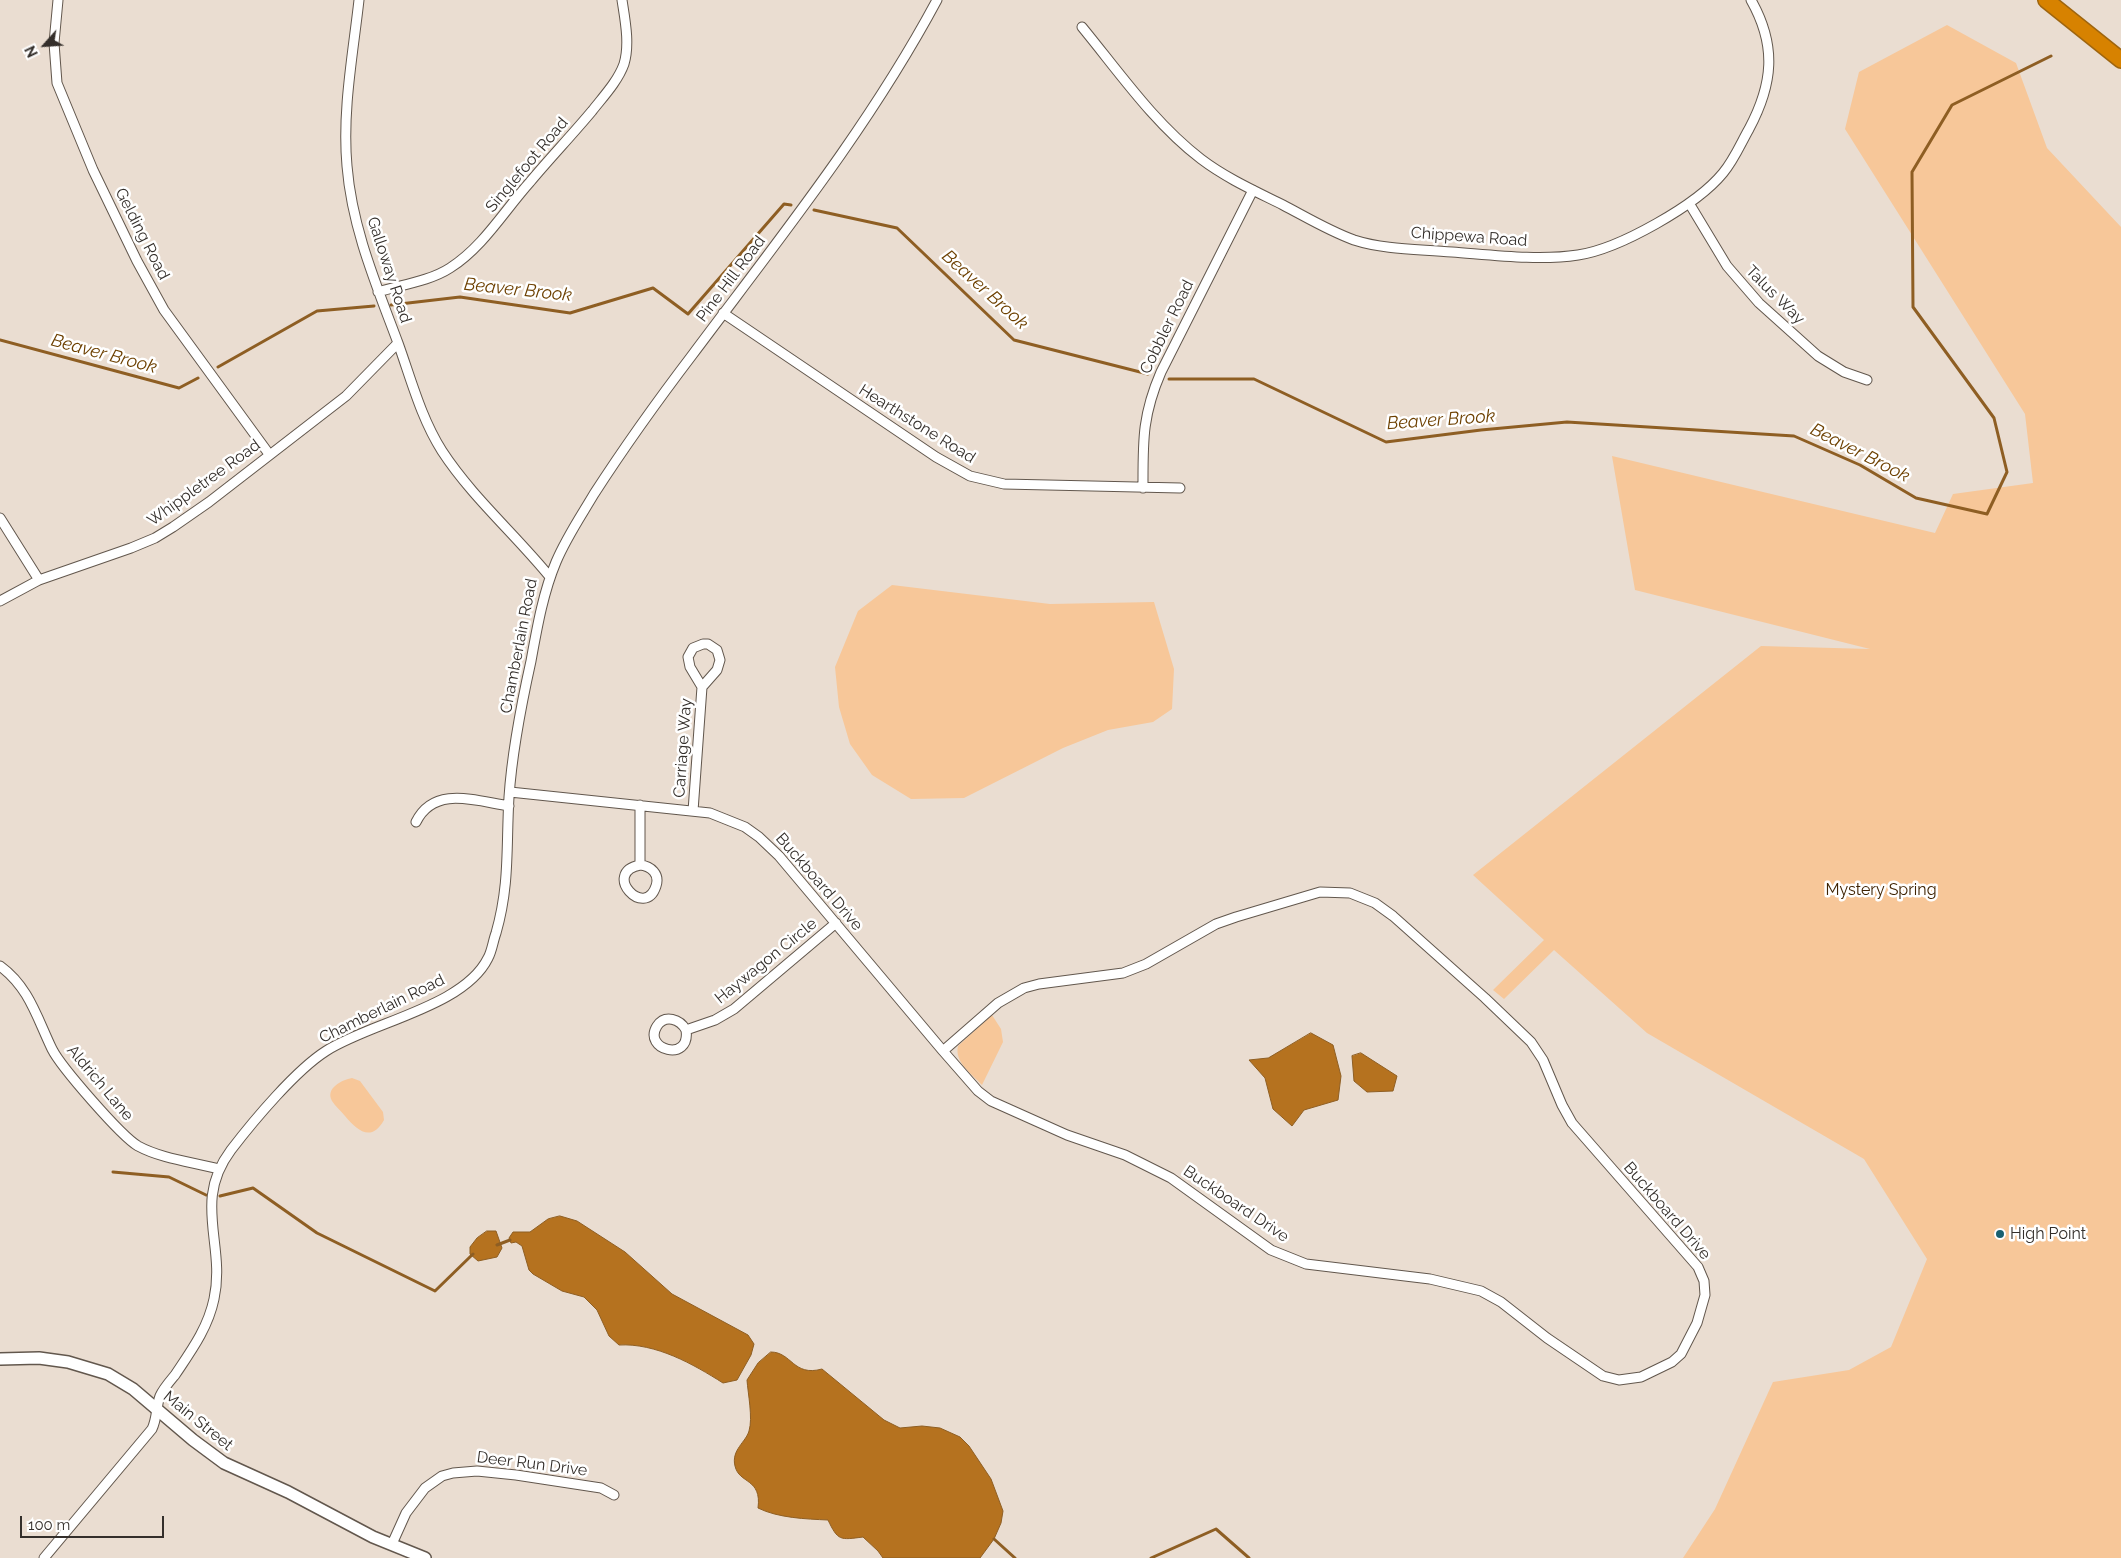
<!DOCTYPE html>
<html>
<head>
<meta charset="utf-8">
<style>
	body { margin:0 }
	#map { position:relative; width:2121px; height:1558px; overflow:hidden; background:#eaddd1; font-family:Raleway,sans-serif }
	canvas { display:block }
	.north { position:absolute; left:20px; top:20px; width:50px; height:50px; -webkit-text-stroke:4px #fff; paint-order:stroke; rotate:244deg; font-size:14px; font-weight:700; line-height:20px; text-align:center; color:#342f2b }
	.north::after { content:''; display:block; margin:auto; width:18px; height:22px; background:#342f2b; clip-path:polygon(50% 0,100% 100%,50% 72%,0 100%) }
	.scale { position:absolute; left:20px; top:1516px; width:144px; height:22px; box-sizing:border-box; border:2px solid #342f2b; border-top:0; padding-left:6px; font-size:15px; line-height:18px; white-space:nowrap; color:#342f2b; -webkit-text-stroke:4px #fff; paint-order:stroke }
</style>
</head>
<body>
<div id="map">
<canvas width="2121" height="1558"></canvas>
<div class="north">N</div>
<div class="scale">100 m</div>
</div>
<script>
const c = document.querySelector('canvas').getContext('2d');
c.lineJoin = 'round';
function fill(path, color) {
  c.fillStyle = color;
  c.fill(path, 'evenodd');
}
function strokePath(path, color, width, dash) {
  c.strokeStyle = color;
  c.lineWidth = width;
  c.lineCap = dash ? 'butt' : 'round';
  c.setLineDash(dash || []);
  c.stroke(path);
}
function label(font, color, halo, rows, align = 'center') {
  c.font = font + ' Raleway,sans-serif';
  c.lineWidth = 5;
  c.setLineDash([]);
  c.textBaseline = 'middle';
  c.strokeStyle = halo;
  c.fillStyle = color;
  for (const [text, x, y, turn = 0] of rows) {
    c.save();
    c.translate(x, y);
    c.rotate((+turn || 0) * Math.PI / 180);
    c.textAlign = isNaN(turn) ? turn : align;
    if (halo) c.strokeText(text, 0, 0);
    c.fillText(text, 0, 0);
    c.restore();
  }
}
fill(new Path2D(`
	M 1947,25 L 2016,63 L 2047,148 L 2121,227 L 2121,1558 L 1683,1558 L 1715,1509 L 1773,1382 L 1849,1370 L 1891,1347 L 1927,1259 L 1864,1159 L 1647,1033 L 1554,950 L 1504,999 L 1493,990 L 1544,940 L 1473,875 L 1761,646 L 1870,649 L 1635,590 L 1612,456 L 1935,533 L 1953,494 L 2033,483 L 2025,414 L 1845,129 L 1859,72 Z
	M 892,585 L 1050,604 L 1154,602 L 1174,669 L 1172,709 L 1153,722 L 1108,730 L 1063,748 L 964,798 L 911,799 L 872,775 L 850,744 L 839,707 L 835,667 L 858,611 Z
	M 992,1015 L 1001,1029 L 1003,1042 L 982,1085 C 972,1074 954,1062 958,1046 Z
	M 352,1078 L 360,1081 L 383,1112 L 384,1120 C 371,1143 357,1130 345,1116 C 341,1111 335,1106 332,1101 C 325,1088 342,1080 352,1078 Z`), '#f7c799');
const water = new Path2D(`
	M 1311,1033 L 1333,1045 L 1341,1076 L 1338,1100 L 1304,1110 L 1292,1126 L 1273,1109 L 1265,1078 L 1249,1060 L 1268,1058 Z
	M 1361,1053 L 1397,1076 L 1393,1091 L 1367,1092 L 1354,1081 L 1352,1056 Z
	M 560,1216 L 577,1221 L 625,1252 L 672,1294 L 748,1335 L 754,1344 L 751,1355 L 737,1380 L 723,1383 C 693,1364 656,1343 619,1345 L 609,1336 L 597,1310 L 584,1297 L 562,1291 L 533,1274 L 529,1270 L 522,1246 L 516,1242 L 511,1243 L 509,1238 L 513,1232 L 530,1232 L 548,1219 Z
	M 487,1231 L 496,1231 L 502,1248 L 497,1257 L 478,1261 L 470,1254 L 470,1247 L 477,1238 Z
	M 771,1352 C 792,1352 793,1377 822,1369 L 884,1420 L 900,1428 L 922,1426 L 940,1428 L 960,1437 L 969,1446 L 991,1479 L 1003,1511 L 1001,1523 L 994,1539 L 980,1558 L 883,1558 L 878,1551 L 863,1537 C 840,1540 838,1541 828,1520 C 806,1519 778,1518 758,1508 C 762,1478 739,1484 735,1466 C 731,1450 746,1442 749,1431 C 753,1418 748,1394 747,1380 L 758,1363 Z`);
fill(water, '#b5721f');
strokePath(water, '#8e5e23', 1);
strokePath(new Path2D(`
	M 814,210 L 897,228 L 1014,340 L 1148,374
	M 391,305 L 460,297 L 570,313 L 653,288 L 688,314 L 784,204 L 791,205
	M 0,340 L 179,388 L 198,378
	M 218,367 L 317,311 L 374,306
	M 1169,379 L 1254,379 L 1386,442 L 1481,430 L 1567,422 L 1794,436 L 1860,465 L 1916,498 L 1987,514 L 2007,472 L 1994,418 L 1913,307 L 1912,172 L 1952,105 L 2051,56
	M 113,1172 L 169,1177 L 206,1195
	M 220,1196 L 253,1188 L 317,1233 L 435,1291 L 473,1254
	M 497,1245 L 510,1240
	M 994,1539 L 1015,1558
	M 1151,1558 L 1216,1529 L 1249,1558`), '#8e5e23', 3);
const street = new Path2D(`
	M 58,0 L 54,43 L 57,83 L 93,170 L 137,261 L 164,310 L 269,454
	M 359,0 C 353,54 342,111 347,166 C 352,228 376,284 398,343 C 411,379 421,418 442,451 C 472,497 515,534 550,577
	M 1082,27 C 1119,72 1154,123 1201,159 C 1226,178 1255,191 1283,205 C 1306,217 1329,231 1354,240 C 1385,250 1420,249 1452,252 C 1492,255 1539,261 1578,255 C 1619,249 1697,205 1723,173 C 1734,160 1741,143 1749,129 C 1773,84 1777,46 1751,0
	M 1689,203 L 1727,266 L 1759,303 L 1818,356 L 1844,372 L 1867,380
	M 378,292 C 401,285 430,281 450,268 C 483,247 504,211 530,182 C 550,158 572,135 592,111 C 603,97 618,81 624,64 C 630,44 625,20 622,0
	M 723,313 L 936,457 L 970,476 L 1004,484 L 1180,488
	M 1143,488 C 1143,441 1142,416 1161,372 L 1253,190
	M 0,518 L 39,580
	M 0,601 L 39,580 L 131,548 L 155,538 L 173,527 L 209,502 L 346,396 L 398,343
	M 510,792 L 710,813 L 745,827 L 759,837 L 779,856 L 943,1051 L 998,1003 L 1024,988 L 1039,984 L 1123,973 L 1146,964 L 1216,924 L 1236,917 L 1320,892 L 1350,893 L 1375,903 L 1393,916 L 1485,998 L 1531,1042 L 1543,1060 L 1562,1105 L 1572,1123 L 1698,1267 L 1704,1281 L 1705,1295 L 1697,1323 L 1681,1354 L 1672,1362 L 1641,1377 L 1619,1380 L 1603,1376 L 1547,1338 L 1501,1302 L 1481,1291 L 1430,1279 L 1306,1264 L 1271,1250 L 1171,1178 L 1125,1155 L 1067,1135 L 991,1101 L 978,1091 L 943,1051
	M 640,805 L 640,865 C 601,873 645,920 656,886 C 660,874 651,866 640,865
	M 693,811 L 702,687 L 690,667 L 688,657 L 693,648 L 703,644 L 708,644 L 717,650 L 720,660 L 717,670 L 702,687
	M 416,822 C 434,785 476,801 509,806
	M 0,966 C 29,987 37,1018 52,1049 C 61,1067 121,1136 138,1146 C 162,1159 193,1162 219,1169
	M 686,1030 C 691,1063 642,1050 657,1026 C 665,1014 680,1019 686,1030 L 715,1020 L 734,1009 L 836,923
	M 392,1544 L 406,1513 L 425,1488 L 442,1476 L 453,1473 L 477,1471 L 516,1475 L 601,1488 L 614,1495
	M 44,1558 L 152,1429 C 157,1419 156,1407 160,1396 C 163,1389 170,1381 175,1375 C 191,1351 208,1328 214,1299 C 226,1244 192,1202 231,1150 C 254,1120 296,1070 326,1051 C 371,1022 464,1007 488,958 C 492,951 493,941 496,933 C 510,884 506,847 509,797 C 512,752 521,706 531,661 C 537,628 543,593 556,562 C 566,538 581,516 594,494 C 625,446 658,400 693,354 C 779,239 869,127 937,0`);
const secondary = new Path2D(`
	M 0,1359 L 39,1358 L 68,1362 L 108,1374 L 133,1389 L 193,1440 L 224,1463 L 288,1492 L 373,1537 L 425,1558`);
const highway = new Path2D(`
	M 2046,0 L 2121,60`);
strokePath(street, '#62574d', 11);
strokePath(secondary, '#62574d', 14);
strokePath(highway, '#9e650f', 18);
strokePath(street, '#fff', 9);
strokePath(secondary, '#fff', 11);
strokePath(highway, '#d78200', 15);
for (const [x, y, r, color] of [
	[2000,1234,5,"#196070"]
]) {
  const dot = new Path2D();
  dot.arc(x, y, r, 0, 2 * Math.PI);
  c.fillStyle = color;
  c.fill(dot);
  strokePath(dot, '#fff', 2);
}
label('16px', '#342f2b', '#fff', [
	["Singlefoot Road",527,165,-50],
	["Gelding Road",142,234,63],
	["Chippewa Road",1469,237,4],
	["Galloway Road",389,270,72],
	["Pine Hill Road",731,279,-53],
	["Talus Way",1775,295,45],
	["Cobbler Road",1167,327,-64],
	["Hearthstone Road",917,424,32],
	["Whippletree Road",204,483,-36],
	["Chamberlain Road",519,646,-79],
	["Carriage Way",683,748,-86],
	["Buckboard Drive",819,882,49],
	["Haywagon Circle",766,961,-39],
	["Chamberlain Road",382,1009,-26],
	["Aldrich Lane",100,1083,50],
	["Buckboard Drive",1236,1204,34],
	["Buckboard Drive",1667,1211,49],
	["Main Street",198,1421,39],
	["Deer Run Drive",532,1464,7]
]);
label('16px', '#3f2302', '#fff', [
	["Mystery Spring",1881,890]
]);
label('16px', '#342f2b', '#fff', [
	["High Point",2010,1234]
], 'left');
label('italic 18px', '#6d4000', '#fff', [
	["Beaver Brook",518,290,6],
	["Beaver Brook",985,290,42],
	["Beaver Brook",104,354,15],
	["Beaver Brook",1441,420,-4],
	["Beaver Brook",1860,453,27]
]);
</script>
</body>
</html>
